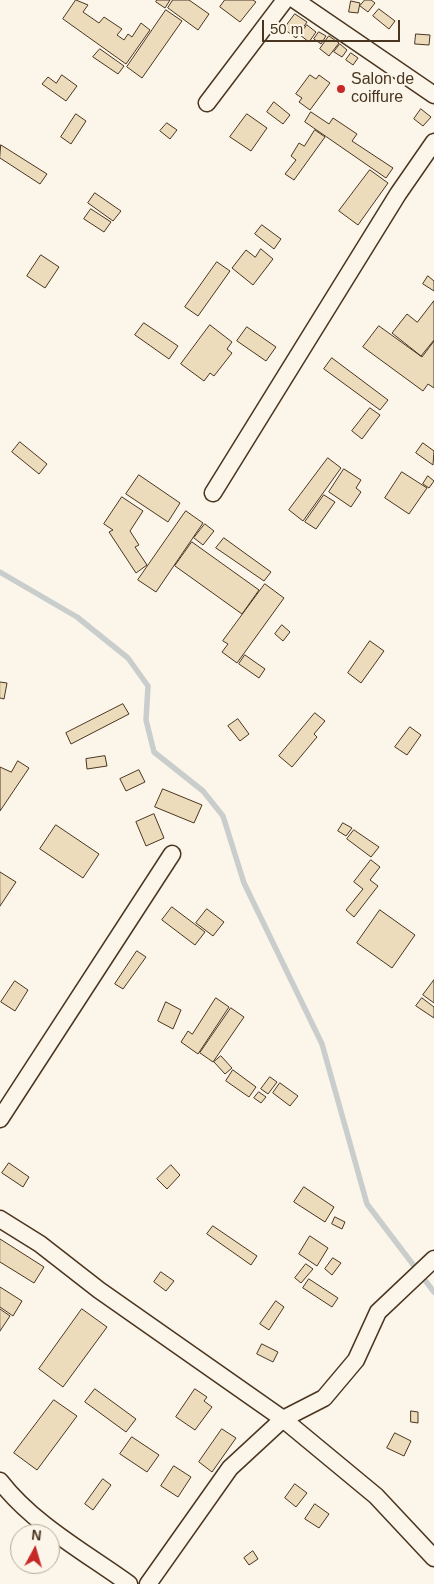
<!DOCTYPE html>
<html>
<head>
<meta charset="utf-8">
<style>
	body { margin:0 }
	#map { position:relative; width:434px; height:1584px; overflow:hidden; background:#fbf6e9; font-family:Arial,sans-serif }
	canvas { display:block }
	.north { position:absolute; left:10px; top:1524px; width:50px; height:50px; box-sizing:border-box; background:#fbf6e9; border:1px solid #b4a999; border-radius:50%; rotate:6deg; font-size:14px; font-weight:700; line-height:20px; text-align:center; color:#4a3520 }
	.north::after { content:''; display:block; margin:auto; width:18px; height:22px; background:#c62828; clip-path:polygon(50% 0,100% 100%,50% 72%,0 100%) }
	.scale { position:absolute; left:262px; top:20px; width:138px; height:22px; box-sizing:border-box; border:2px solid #4a3520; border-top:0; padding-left:6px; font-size:15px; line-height:18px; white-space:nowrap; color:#4a3520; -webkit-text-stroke:4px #fbf6e9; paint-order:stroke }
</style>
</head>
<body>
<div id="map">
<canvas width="434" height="1584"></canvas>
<div class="north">N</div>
<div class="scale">50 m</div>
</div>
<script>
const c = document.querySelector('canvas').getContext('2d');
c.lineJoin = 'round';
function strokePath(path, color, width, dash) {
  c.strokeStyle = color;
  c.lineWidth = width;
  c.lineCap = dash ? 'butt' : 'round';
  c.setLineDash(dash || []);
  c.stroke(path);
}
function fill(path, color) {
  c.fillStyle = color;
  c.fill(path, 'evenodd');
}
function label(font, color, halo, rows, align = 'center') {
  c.font = font + ' Arial,sans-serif';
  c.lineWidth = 4;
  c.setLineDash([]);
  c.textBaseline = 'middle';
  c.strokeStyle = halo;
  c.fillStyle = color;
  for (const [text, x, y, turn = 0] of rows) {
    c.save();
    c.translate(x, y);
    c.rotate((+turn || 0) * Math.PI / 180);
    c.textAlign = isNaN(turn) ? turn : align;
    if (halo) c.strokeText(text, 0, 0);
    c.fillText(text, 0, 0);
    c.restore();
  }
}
strokePath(new Path2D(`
	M 0,572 L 77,617 L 128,658 L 148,686 L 146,720 L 154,752 L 203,791 L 223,816 L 244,883 L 322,1044 L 367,1204 L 434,1292`), '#c9cecd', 5.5);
const building = new Path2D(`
	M 76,0 L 88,5 L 83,12 L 99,23 L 104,17 L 122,29 L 117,35 L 124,40 L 128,34 L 132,37 L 141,23 L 150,30 L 126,64 L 63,19 Z
	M 157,0 L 170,0 L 165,8 L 156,2 Z
	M 173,0 L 189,0 L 209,14 L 198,30 L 168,8 Z
	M 225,0 L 253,0 L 256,2 L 240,22 L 220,7 Z
	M 365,0 L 371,0 L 375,3 L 368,12 L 360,6 Z
	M 351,1 L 360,3 L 358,13 L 349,12 Z
	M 379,9 L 395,21 L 389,29 L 373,16 Z
	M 166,10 L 182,21 L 142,78 L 127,67 Z
	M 295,14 L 307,22 L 296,38 L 284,29 Z
	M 307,25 L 316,32 L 309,42 L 300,35 Z
	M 319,32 L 326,36 L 321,44 L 314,39 Z
	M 416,34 L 430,35 L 429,45 L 415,44 Z
	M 329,36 L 339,43 L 329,56 L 320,49 Z
	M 340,44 L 347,50 L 342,57 L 334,52 Z
	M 100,49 L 124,66 L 118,74 L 93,57 Z
	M 351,53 L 358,58 L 353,65 L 346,60 Z
	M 62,75 L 77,86 L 66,101 L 42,84 L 48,77 L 56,83 Z
	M 310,75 L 316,79 L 319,75 L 330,83 L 310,110 L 299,102 L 302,98 L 296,94 Z
	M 274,102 L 290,115 L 283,124 L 267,112 Z
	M 421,109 L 431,117 L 423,126 L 414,119 Z
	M 311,112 L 329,124 L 333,118 L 357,134 L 352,141 L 393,168 L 386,178 L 305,122 Z
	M 76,114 L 86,121 L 71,144 L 61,137 Z
	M 247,114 L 267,128 L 251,151 L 230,137 Z
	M 167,123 L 177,130 L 170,139 L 160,131 Z
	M 315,130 L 325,137 L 294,180 L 285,174 L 296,160 L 291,156 L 299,143 L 304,146 Z
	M 1,145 L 47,174 L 40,184 L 0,158 Z
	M 370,170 L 388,183 L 358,225 L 339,211 Z
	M 95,193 L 121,211 L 113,221 L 88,203 Z
	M 91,209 L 111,222 L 104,232 L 84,219 Z
	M 262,225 L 281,239 L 274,249 L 255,234 Z
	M 261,249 L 273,259 L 253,285 L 232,268 L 246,250 L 255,257 Z
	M 41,255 L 59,267 L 45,288 L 27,276 Z
	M 217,262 L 230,271 L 198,316 L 185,307 Z
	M 428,276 L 434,281 L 434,291 L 423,284 Z
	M 434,301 L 434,340 L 421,356 L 392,333 L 407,314 L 417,322 Z
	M 144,323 L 178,346 L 169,359 L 135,335 Z
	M 210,325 L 232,342 L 227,349 L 232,353 L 214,376 L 210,373 L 204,381 L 181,364 Z
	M 379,326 L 422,357 L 434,341 L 434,388 L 428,384 L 423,391 L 363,347 Z
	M 247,327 L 276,347 L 266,361 L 237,341 Z
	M 332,358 L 388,400 L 380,410 L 324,369 Z
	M 370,408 L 380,415 L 362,439 L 352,431 Z
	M 20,442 L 47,464 L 39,474 L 12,452 Z
	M 423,443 L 434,451 L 433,465 L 416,453 Z
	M 328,458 L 341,468 L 303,521 L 289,510 Z
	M 344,469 L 361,480 L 356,488 L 361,492 L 351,507 L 329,492 Z
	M 402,472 L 427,488 L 409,514 L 385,498 Z
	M 139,475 L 180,503 L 168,522 L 126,494 Z
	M 428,476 L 434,481 L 429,488 L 423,484 Z
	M 324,495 L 335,502 L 316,529 L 305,522 Z
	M 122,497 L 143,511 L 130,531 L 139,545 L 135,547 L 147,565 L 136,573 L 109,532 L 113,530 L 104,524 Z
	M 186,511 L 203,523 L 156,592 L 138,580 Z
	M 205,524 L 214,531 L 203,545 L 194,538 Z
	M 224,538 L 271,572 L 264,581 L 216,548 Z
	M 192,542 L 259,590 L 242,614 L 175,566 Z
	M 265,584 L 284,598 L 237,663 L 222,652 L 228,644 L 223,641 Z
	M 282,625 L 290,632 L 283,641 L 275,634 Z
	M 370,641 L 384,651 L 361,683 L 348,673 Z
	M 245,655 L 265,669 L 259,678 L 239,664 Z
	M 0,682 L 7,683 L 4,699 L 0,698 Z
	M 123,704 L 129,714 L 71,744 L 66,733 Z
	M 315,713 L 325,721 L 314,734 L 317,737 L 292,767 L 279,756 Z
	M 238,719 L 249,734 L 240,741 L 228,726 Z
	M 410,727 L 421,735 L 407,755 L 395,747 Z
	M 105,756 L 107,766 L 87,769 L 86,759 Z
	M 18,761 L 29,768 L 0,811 L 0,767 L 11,772 Z
	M 139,770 L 145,782 L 126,791 L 120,779 Z
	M 163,789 L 202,805 L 194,823 L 155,807 Z
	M 154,814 L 164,838 L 146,846 L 136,822 Z
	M 343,823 L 352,828 L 346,836 L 338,831 Z
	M 56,825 L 99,854 L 83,878 L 40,849 Z
	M 354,830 L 379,847 L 371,857 L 347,839 Z
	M 371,860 L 380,867 L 370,880 L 378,886 L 354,917 L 346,910 L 363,889 L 354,882 Z
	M 0,872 L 16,882 L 0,906 Z
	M 172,907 L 205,932 L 195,945 L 162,920 Z
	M 207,909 L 224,922 L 213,936 L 196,923 Z
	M 380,910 L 415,935 L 392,968 L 357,943 Z
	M 137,951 L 146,957 L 123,989 L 115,984 Z
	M 434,980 L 434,1003 L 423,995 Z
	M 15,981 L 28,990 L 15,1011 L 1,1002 Z
	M 216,998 L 229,1007 L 198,1054 L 181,1042 L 188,1031 L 192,1034 Z
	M 422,998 L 434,1007 L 434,1018 L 416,1006 Z
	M 166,1002 L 181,1010 L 173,1029 L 158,1021 Z
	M 231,1008 L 244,1017 L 213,1062 L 200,1053 Z
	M 221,1056 L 232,1068 L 225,1074 L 214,1062 Z
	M 233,1070 L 256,1087 L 249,1097 L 226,1081 Z
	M 270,1077 L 277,1082 L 268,1094 L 261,1089 Z
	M 280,1083 L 298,1096 L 290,1106 L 273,1093 Z
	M 259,1092 L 266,1097 L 261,1103 L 254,1098 Z
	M 9,1163 L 29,1177 L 23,1187 L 2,1173 Z
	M 171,1165 L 180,1175 L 167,1189 L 157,1179 Z
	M 304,1187 L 334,1207 L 325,1222 L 294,1202 Z
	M 335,1217 L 345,1222 L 342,1229 L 332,1224 Z
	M 213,1226 L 257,1256 L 251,1265 L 207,1234 Z
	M 310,1236 L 328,1248 L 317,1266 L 299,1254 Z
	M 0,1239 L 44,1267 L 34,1283 L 0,1262 Z
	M 333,1258 L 341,1263 L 332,1275 L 325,1269 Z
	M 306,1264 L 313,1269 L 301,1283 L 295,1278 Z
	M 161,1272 L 174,1281 L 166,1291 L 154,1282 Z
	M 309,1279 L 338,1298 L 332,1307 L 303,1288 Z
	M 0,1287 L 22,1301 L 13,1316 L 0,1307 Z
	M 276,1301 L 284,1307 L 269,1330 L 260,1324 Z
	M 0,1309 L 10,1316 L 0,1331 Z
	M 82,1309 L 107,1327 L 63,1387 L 39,1369 Z
	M 262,1344 L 278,1352 L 273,1362 L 257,1354 Z
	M 95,1389 L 136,1419 L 126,1432 L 85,1402 Z
	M 195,1389 L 207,1397 L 204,1401 L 212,1407 L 195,1430 L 176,1417 Z
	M 54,1400 L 77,1416 L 37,1470 L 14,1453 Z
	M 411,1411 L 418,1412 L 418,1423 L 411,1422 Z
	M 222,1429 L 236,1438 L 212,1472 L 199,1462 Z
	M 395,1433 L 411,1441 L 404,1456 L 387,1448 Z
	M 132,1437 L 159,1455 L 147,1472 L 120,1454 Z
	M 174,1466 L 191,1477 L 178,1497 L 161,1486 Z
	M 103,1479 L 111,1485 L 93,1510 L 85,1504 Z
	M 295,1484 L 307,1493 L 296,1507 L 285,1498 Z
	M 315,1504 L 329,1514 L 319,1528 L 305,1519 Z
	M 253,1551 L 258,1559 L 249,1565 L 244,1558 Z`);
fill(building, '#ecdcbc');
strokePath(building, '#4a3520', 1);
const minor = new Path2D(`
	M 295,0 L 434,95
	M 207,103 L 285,0
	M 213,493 L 398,194 L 434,142
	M 0,1119 L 172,854
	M 0,1219 L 40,1244 L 99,1290 L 283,1419 L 376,1496 L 434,1558
	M 0,1481 C 33,1524 86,1553 129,1584
	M 148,1584 L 230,1468 L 283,1419 L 324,1398 L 356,1360 L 378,1312 L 434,1259`);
strokePath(minor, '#4a3520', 19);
strokePath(minor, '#fbf6e9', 16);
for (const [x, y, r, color] of [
	[341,89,5,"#c62828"]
]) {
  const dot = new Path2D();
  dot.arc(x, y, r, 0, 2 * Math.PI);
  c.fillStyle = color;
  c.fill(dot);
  strokePath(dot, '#fbf6e9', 2);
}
label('16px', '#4a3520', '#fbf6e9', [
	["Salon de",351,80],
	["coiffure",351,98]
], 'left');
</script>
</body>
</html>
